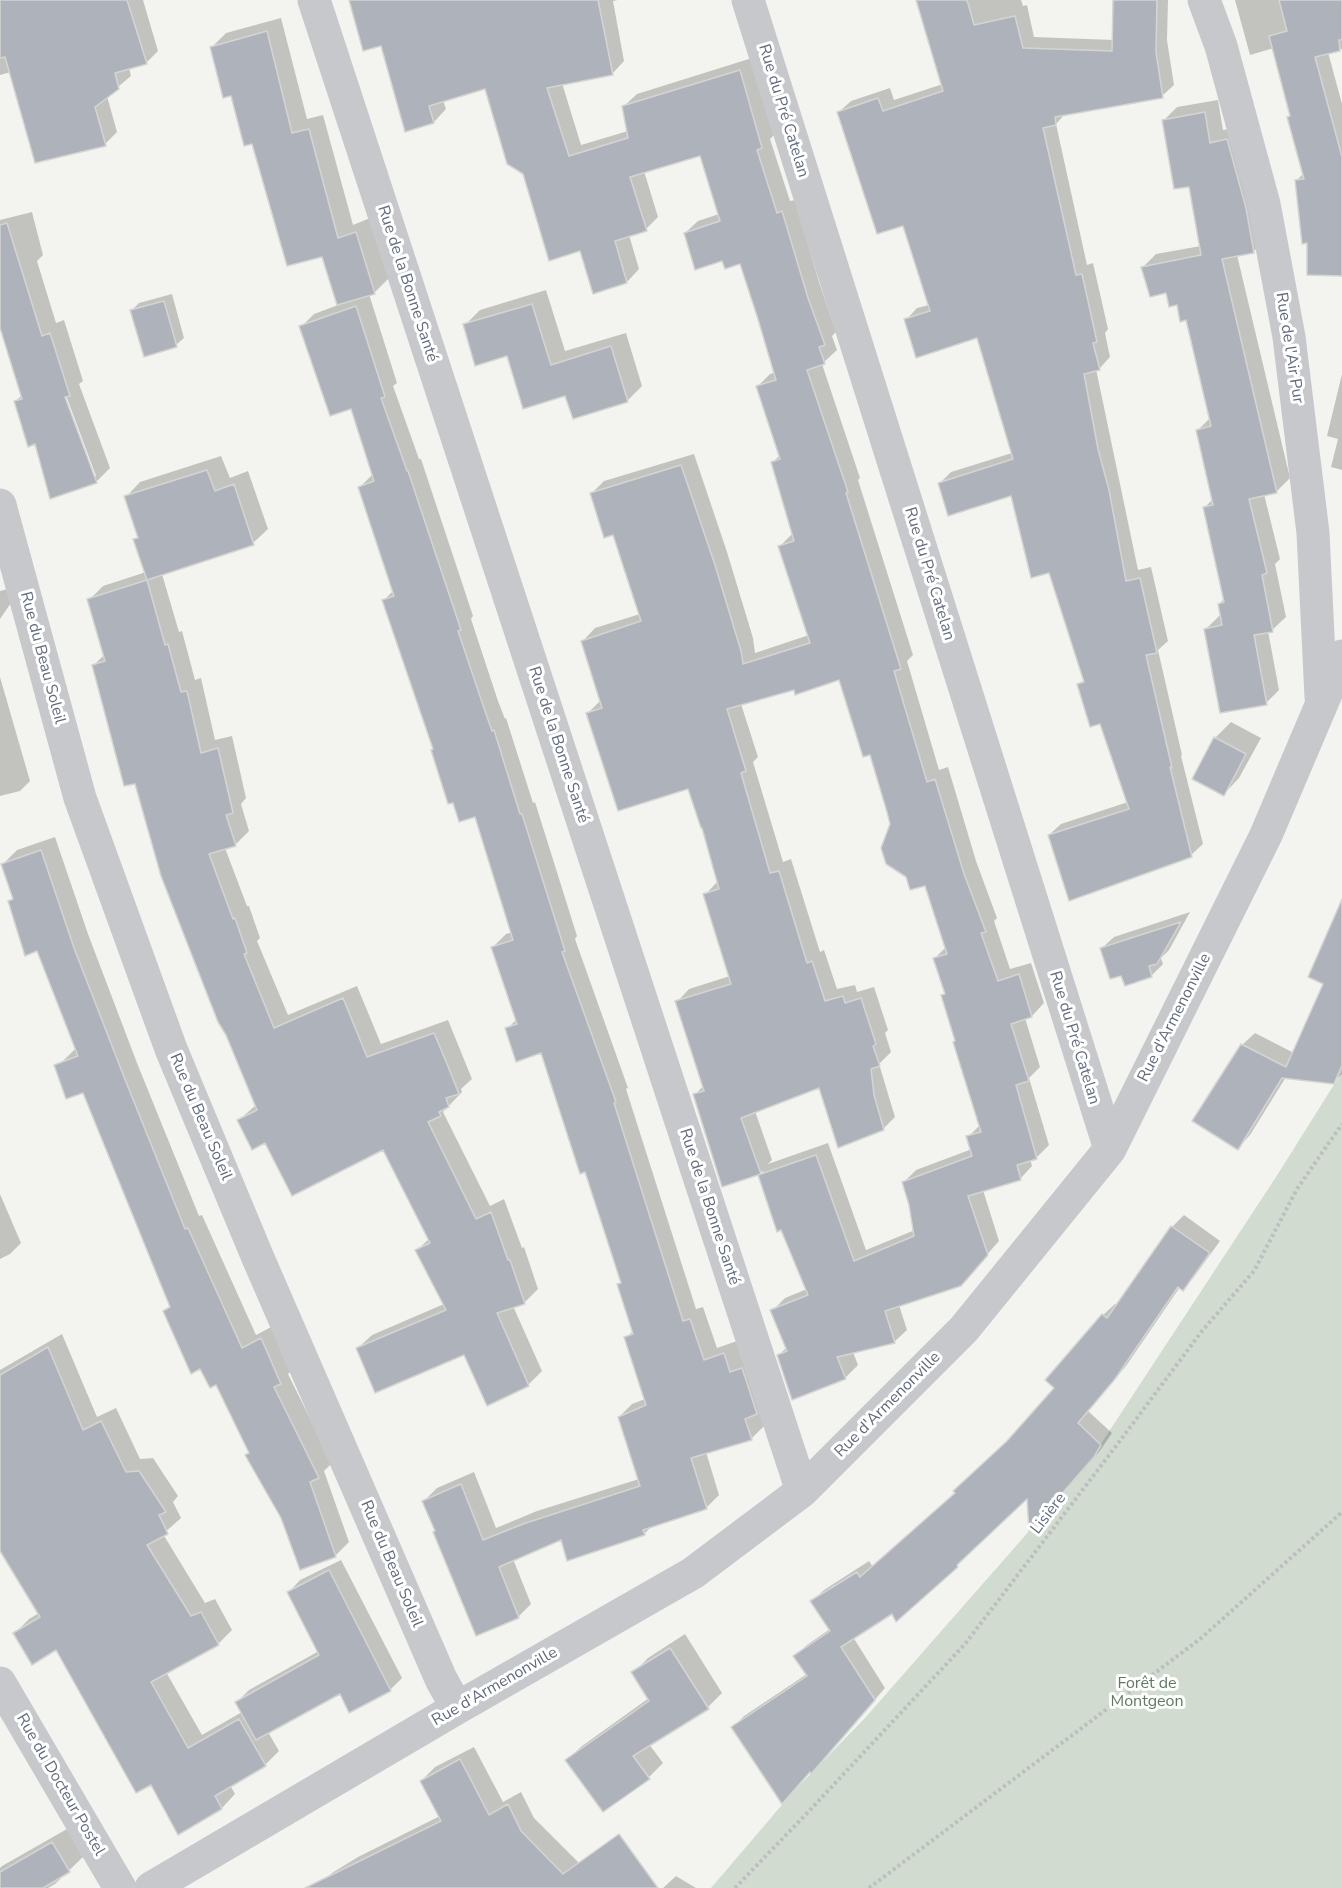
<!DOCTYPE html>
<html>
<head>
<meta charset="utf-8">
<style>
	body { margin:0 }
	canvas { display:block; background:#f3f4ef }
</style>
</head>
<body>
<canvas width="1342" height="1888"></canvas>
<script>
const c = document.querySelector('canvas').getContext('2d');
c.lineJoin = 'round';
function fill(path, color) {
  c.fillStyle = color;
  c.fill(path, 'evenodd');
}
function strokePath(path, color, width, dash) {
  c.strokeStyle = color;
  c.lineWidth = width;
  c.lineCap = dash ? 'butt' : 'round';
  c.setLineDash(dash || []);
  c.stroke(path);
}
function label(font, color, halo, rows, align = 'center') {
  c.font = font + ' "Nunito Sans",sans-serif';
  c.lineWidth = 6;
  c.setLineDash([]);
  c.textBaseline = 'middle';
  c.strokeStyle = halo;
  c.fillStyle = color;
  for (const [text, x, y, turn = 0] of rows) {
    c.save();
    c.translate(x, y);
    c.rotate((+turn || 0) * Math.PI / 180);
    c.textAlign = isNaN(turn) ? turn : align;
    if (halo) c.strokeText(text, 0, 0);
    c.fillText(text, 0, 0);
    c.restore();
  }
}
fill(new Path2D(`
	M 1342,1072 L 1342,1888 L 711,1888 L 793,1792 L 865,1718 L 1087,1465 L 1276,1177 Z`), '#d2dbd0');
fill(new Path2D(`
	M 0,0 L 143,0 L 158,51 L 146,63 L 129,68 L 131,76 L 107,96 L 117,132 L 105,144 L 11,72 L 0,75 Z
	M 350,0 L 618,0 L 613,1 L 624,61 L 612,74 L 562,83 L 581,145 L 628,131 L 624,106 L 637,94 L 752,58 L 774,135 L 770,139 L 790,201 L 795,200 L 820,285 L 836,332 L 832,336 L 837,350 L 822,364 L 860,478 L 858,480 L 913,655 L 907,661 L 939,770 L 948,767 L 976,861 L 997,918 L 994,921 L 1010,969 L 1031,963 L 1044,1003 L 1032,1016 L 1025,1018 L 1040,1067 L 1029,1078 L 1049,1145 L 1036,1158 L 1030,1159 L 1032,1166 L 1020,1179 L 983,1190 L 999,1241 L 960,1285 L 899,1305 L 907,1330 L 894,1342 L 853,1352 L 858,1365 L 845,1378 L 779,1355 L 787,1347 L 772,1311 L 785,1298 L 807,1289 L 760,1175 L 764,1171 L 723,1185 L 695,1095 L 704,1085 L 677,1002 L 689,989 L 730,976 L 705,895 L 717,882 L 704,826 L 689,787 L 588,713 L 601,700 L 583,641 L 595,628 L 640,614 L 614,533 L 591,494 L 604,481 L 694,454 L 727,552 L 753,638 L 755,653 L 809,635 L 780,546 L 793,533 L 772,463 L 780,455 L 757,387 L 770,374 L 776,372 L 741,262 L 723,259 L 685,233 L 698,221 L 719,214 L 700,154 L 644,171 L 658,217 L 646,229 L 629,235 L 639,269 L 627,282 L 581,249 L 524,173 L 486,87 L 443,100 L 446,109 L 434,122 L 406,130 L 382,44 ZM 840,678 L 871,753 L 891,824 L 926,884 L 946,947 L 935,958 L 946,993 L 943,996 L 980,1125 L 968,1137 L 972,1149 L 916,1170 L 903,1183 L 910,1205 L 915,1230 L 866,1250 L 828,1143 L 768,1164 L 772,1160 L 755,1111 L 820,1086 L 883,1129 L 895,1117 L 879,1064 L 891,1052 L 885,1033 L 888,1030 L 874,987 L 857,992 L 855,985 L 837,989 L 824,950 L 820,952 L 791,859 L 783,862 L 753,762 L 758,757 L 741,704 L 795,688 Z
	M 918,0 L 1021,0 L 1023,6 L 1027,5 L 1034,37 L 1114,40 L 1115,0 L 1168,0 L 1167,40 L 1174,85 L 1162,96 L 1066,113 L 1056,124 L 1087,265 L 1093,263 L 1108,329 L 1105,333 L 1110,357 L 1099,369 L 1096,369 L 1138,570 L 1151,567 L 1168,641 L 1158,650 L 1182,755 L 1181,756 L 1203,844 L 1191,855 L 1049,835 L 1061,824 L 1128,802 L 1101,722 L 1079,684 L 1085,679 L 1050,571 L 1012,495 L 939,484 L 951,472 L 1012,453 L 978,336 L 906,320 L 917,308 L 929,305 L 904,224 L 839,112 L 851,101 L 890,88 L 894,100 L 943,84 Z
	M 1235,0 L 1342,0 L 1342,49 L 1328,52 L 1342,104 L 1342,274 L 1309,241 L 1296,181 L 1304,173 L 1288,117 L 1291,114 L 1274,48 L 1250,55 Z
	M 281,18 L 307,119 L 323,115 L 353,225 L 370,218 L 389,278 L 374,293 L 369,294 L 397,383 L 393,386 L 419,459 L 421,459 L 473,616 L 471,619 L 498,701 L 505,719 L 506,718 L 533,803 L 535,802 L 577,936 L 575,939 L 628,1088 L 626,1089 L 696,1309 L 703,1307 L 717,1348 L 737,1341 L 764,1426 L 751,1439 L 706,1452 L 719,1495 L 706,1508 L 653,1525 L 644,1534 L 562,1538 L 513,1559 L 531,1604 L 519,1616 L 477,1634 L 424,1501 L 437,1488 L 474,1472 L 496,1528 L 537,1511 L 639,1479 L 619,1417 L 632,1404 L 645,1399 L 626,1338 L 633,1331 L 619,1285 L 622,1281 L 586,1171 L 541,1051 L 507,1029 L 517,1019 L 493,947 L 506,934 L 513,932 L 476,815 L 434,748 L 384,600 L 394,590 L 360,487 L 373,474 L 352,407 L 301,327 L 314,314 L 338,305 L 323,255 L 253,142 L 211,48 L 226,33 Z
	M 1218,100 L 1223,130 L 1240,127 L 1267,238 L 1253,252 L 1237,255 L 1290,478 L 1277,491 L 1264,494 L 1280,559 L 1275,564 L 1286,617 L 1272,630 L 1268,631 L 1279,690 L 1266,703 L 1206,629 L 1219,616 L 1222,615 L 1219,604 L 1225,598 L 1205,507 L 1213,499 L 1197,431 L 1211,417 L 1187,319 L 1178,303 L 1143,267 L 1156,254 L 1201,246 L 1190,185 L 1164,120 L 1177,107 Z
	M 32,212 L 43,255 L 37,261 L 56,323 L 64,320 L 83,381 L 79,384 L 110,468 L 96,482 L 36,442 L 15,402 L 22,395 L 0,323 L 0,220 ZM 64,390 L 96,476 L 93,476 L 61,391 Z
	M 546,290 L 565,351 L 626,333 L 642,386 L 627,401 L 508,354 L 465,325 L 480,310 Z
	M 172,294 L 184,338 L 176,345 L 132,310 L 139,303 Z
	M 1342,374 L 1342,470 L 1331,467 L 1338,439 L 1327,436 Z
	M 221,456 L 230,478 L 248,471 L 268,529 L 253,543 L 162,574 L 179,632 L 182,631 L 195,680 L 201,678 L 215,740 L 232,736 L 246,798 L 241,804 L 249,831 L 235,845 L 225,848 L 247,906 L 249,906 L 260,938 L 257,941 L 288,1015 L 357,986 L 381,1044 L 448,1020 L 472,1079 L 461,1089 L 462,1092 L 443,1112 L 490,1206 L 504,1199 L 522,1248 L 524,1247 L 538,1289 L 524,1303 L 513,1306 L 542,1371 L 528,1385 L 464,1353 L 358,1348 L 372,1335 L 444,1304 L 417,1250 L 430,1238 L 384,1148 L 266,1141 L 239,1120 L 256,1105 L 94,665 L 105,654 L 89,600 L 103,586 L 146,572 L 135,540 L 139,535 L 126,497 L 140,482 Z
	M 15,587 L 17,594 L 0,619 L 0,591 Z
	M 0,677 L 30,781 L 20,791 L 0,796 Z
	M 1231,722 L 1261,738 L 1239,778 L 1224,794 L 1215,738 Z
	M 55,837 L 88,934 L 137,1063 L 199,1216 L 202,1215 L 256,1335 L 275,1325 L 294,1369 L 288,1374 L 332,1463 L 324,1471 L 349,1542 L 335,1556 L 283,1518 L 247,1455 L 250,1451 L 217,1383 L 165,1311 L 171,1305 L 84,1091 L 61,1063 L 76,1048 L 38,949 L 9,901 L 14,897 L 3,864 L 17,850 Z
	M 1190,912 L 1169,950 L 1161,958 L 1163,964 L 1151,976 L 1122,974 L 1102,948 L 1114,937 Z
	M 1342,933 L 1342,1074 L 1333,1082 L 1286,1077 L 1250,1135 L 1238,1148 L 1242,1045 L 1255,1033 L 1294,1053 L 1325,983 Z
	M 0,1194 L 21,1243 L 10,1254 L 0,1259 Z
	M 1184,1215 L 1220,1241 L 1194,1277 L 1183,1289 L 1180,1287 L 1126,1366 L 1088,1411 L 1112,1433 L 1099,1452 L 1041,1517 L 1029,1496 L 967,1553 L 968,1554 L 957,1566 L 853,1637 L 885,1688 L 823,1760 L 733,1728 L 744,1716 L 807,1674 L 795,1656 L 807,1645 L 830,1629 L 812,1601 L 824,1590 L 869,1561 L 873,1567 L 956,1493 L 1013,1437 L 1056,1387 L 1103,1315 L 1115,1304 L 1118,1306 L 1172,1227 Z
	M 62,1334 L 97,1417 L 116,1408 L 140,1459 L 153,1458 L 178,1496 L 173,1502 L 181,1518 L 163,1534 L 205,1603 L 215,1599 L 232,1630 L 218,1644 L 166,1672 L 202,1735 L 242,1712 L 237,1702 L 249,1690 L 319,1651 L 289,1592 L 300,1580 L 341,1560 L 402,1678 L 390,1690 L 340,1692 L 268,1732 L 279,1751 L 265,1765 L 230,1785 L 235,1794 L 222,1808 L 151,1783 L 56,1648 L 15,1633 L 29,1619 L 39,1613 L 0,1547 L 0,1370 Z
	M 685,1634 L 722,1693 L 708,1707 L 649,1744 L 663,1763 L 649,1777 L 567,1760 L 582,1746 L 649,1698 L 633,1673 L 648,1658 Z
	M 474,1747 L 503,1802 L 521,1792 L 534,1818 L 591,1875 L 578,1888 L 320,1888 L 319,1886 L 332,1873 L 358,1857 L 440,1816 L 421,1781 L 435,1767 Z
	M 67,1829 L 83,1857 L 55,1884 L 48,1888 L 0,1888 L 0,1868 L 2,1866 Z
	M 676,1876 L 696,1888 L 663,1888 Z`), '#0003');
const building = new Path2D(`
	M 0,0 L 127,0 L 147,64 L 115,73 L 119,89 L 95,107 L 106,146 L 35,163 L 5,57 L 0,58 Z
	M 349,0 L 598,0 L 613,75 L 547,88 L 569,156 L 628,138 L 622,106 L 740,70 L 762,148 L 757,150 L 777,213 L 782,211 L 808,298 L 825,345 L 819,347 L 825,364 L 807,370 L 848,492 L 846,493 L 901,669 L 894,671 L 927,782 L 935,779 L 964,874 L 986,932 L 981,933 L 998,981 L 1019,974 L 1032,1017 L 1011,1024 L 1029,1081 L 1016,1085 L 1037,1159 L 1017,1165 L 1021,1180 L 968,1196 L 988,1255 L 961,1286 L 885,1311 L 895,1343 L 837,1357 L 846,1379 L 792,1400 L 777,1355 L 787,1351 L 770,1310 L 808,1295 L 781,1230 L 777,1232 L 758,1175 L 816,1155 L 854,1261 L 914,1236 L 909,1205 L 902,1182 L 972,1156 L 966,1136 L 981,1132 L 953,1042 L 955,1041 L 941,995 L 945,994 L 933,958 L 947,954 L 935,917 L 925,886 L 910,890 L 906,877 L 886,864 L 881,848 L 890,824 L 887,812 L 870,755 L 863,757 L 839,680 L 795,695 L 794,690 L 727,709 L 746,771 L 741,773 L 770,873 L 779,871 L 807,963 L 812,961 L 825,1001 L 843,996 L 845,1003 L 861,998 L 876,1044 L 873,1046 L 880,1066 L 871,1069 L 874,1095 L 884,1130 L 838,1148 L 819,1088 L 741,1118 L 761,1174 L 722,1187 L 693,1094 L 704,1091 L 675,1001 L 731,984 L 703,894 L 719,889 L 702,828 L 701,828 L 688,789 L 618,811 L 586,713 L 602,708 L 581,641 L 641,621 L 613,535 L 604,538 L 590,493 L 681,465 L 715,565 L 741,651 L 743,664 L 810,643 L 778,546 L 794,541 L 771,462 L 780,459 L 756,386 L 776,380 L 757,316 L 740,264 L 725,269 L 722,261 L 695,270 L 684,233 L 720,221 L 700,156 L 630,177 L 647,231 L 615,241 L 627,283 L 593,294 L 580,251 L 549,261 L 523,174 L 507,164 L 485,89 L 429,106 L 434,123 L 405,132 L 381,46 L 363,51 Z
	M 916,0 L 967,0 L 974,25 L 1015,16 L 1023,48 L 1112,51 L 1113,0 L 1157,0 L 1156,52 L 1163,98 L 1055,117 L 1056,125 L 1043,128 L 1076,275 L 1082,274 L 1097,342 L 1093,343 L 1100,370 L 1084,374 L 1098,449 L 1109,490 L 1126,581 L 1140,578 L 1157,653 L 1146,655 L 1172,768 L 1170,767 L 1192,857 L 1069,901 L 1048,835 L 1129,809 L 1100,724 L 1090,727 L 1077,684 L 1084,682 L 1049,573 L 1031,578 L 1011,496 L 948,516 L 938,483 L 1013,459 L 977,338 L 916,358 L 904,319 L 930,311 L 903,226 L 877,234 L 837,112 L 878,98 L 883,111 L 943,91 Z
	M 1279,0 L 1342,0 L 1342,40 L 1339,40 L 1340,51 L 1315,57 L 1342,157 L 1342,276 L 1307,275 L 1307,243 L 1302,244 L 1295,180 L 1304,179 L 1287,117 L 1290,116 L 1269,36 L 1287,31 Z
	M 267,31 L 292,133 L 309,129 L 338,238 L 356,232 L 375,294 L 337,305 L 322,257 L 287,266 L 252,144 L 244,146 L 231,96 L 223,98 L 210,47 Z
	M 1205,112 L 1210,143 L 1227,139 L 1246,208 L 1254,253 L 1222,259 L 1277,493 L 1249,499 L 1267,573 L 1262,575 L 1273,632 L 1254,635 L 1267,705 L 1220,713 L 1204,629 L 1222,625 L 1218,604 L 1224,602 L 1203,507 L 1213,505 L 1196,430 L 1211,426 L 1186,320 L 1180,322 L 1177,305 L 1169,307 L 1166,293 L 1150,297 L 1141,267 L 1201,255 L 1189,187 L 1174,189 L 1162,120 Z
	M 7,223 L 42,336 L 50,333 L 70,396 L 65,397 L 97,483 L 50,499 L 35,444 L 28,447 L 14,401 L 22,399 L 0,328 L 0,225 Z
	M 164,301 L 177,347 L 144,357 L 130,310 Z
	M 532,304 L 551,365 L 611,346 L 628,402 L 573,419 L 565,396 L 523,409 L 507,356 L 475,366 L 463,324 Z
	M 356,306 L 385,397 L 381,398 L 407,471 L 408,471 L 461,630 L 458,631 L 486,714 L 492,731 L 494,730 L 520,814 L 522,814 L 565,951 L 562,952 L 616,1102 L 614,1103 L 683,1321 L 690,1319 L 704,1360 L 724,1353 L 730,1372 L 742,1368 L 757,1414 L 745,1419 L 752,1440 L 691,1458 L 707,1509 L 643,1530 L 645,1535 L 567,1561 L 561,1540 L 499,1567 L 519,1618 L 476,1636 L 433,1532 L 435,1531 L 422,1501 L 461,1484 L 483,1540 L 523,1524 L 640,1486 L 618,1417 L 646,1405 L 624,1337 L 633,1334 L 617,1284 L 621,1283 L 585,1172 L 580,1174 L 541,1053 L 516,1062 L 505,1028 L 517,1024 L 491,947 L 513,940 L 475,817 L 459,822 L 453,803 L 448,804 L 431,750 L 433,749 L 382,600 L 394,596 L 358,487 L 374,481 L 351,409 L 330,416 L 299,326 Z
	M 207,470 L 215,491 L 234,484 L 254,545 L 147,580 L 133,539 L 138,538 L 124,496 Z
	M 147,580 L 165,645 L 168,644 L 181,692 L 187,691 L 201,753 L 218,748 L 233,813 L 226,815 L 236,846 L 209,854 L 233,919 L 235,918 L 247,953 L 244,954 L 274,1028 L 343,998 L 367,1057 L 434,1033 L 447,1064 L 459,1094 L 446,1098 L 449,1107 L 439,1112 L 441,1116 L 428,1122 L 476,1219 L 491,1212 L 508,1260 L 510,1260 L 525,1304 L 497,1313 L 529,1386 L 487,1406 L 464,1355 L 375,1393 L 356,1348 L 446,1310 L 415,1250 L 430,1243 L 383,1150 L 292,1196 L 265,1143 L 252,1150 L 237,1120 L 257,1110 L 226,1035 L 218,1022 L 161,876 L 135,784 L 124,786 L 92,665 L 105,661 L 87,599 Z
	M 1214,737 L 1246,754 L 1224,796 L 1192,779 Z
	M 41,850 L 74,948 L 124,1077 L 185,1229 L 188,1228 L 242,1348 L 261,1338 L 281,1384 L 274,1387 L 319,1478 L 310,1482 L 336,1557 L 300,1570 L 281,1518 L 245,1455 L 249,1453 L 216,1385 L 210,1388 L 200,1369 L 191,1374 L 163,1311 L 170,1307 L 83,1093 L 66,1099 L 54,1065 L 78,1056 L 37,951 L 25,956 L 8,901 L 13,899 L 1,864 Z
	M 1342,899 L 1342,1065 L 1334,1084 L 1282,1078 L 1238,1150 L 1192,1121 L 1241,1044 L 1286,1067 L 1323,984 L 1308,977 Z
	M 1181,922 L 1157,964 L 1149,966 L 1152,977 L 1125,986 L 1121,976 L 1110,979 L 1100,948 Z
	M 1171,1226 L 1210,1253 L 1183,1291 L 1178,1287 L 1115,1379 L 1078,1423 L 1101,1445 L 1094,1457 L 1029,1531 L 1027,1499 L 957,1565 L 958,1567 L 896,1622 L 892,1614 L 841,1647 L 875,1700 L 811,1774 L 810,1772 L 782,1804 L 731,1727 L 807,1676 L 793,1656 L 830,1631 L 810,1601 L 857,1572 L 860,1577 L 955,1493 L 953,1491 L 1007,1441 L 1054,1388 L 1045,1380 L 1102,1314 L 1107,1318 Z
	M 48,1347 L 83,1430 L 101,1421 L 126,1472 L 139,1471 L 166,1512 L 159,1515 L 168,1534 L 147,1545 L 191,1616 L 201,1612 L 219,1645 L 151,1682 L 188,1748 L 239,1719 L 266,1766 L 215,1796 L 222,1809 L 178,1835 L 151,1785 L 136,1793 L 56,1650 L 32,1665 L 13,1633 L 40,1617 L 0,1551 L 0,1375 Z
	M 329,1570 L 391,1691 L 349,1713 L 340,1694 L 256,1740 L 235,1702 L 319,1655 L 287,1592 Z
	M 670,1648 L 709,1709 L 633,1756 L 650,1779 L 603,1812 L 565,1760 L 649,1701 L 631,1672 Z
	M 460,1759 L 489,1815 L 508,1804 L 521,1831 L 563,1874 L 619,1834 L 658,1888 L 305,1888 L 441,1821 L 420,1781 Z
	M 52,1842 L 70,1872 L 43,1888 L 0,1888 L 0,1872 Z`);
fill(building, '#aeb2ba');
strokePath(building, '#d4d5d2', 1.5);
strokePath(new Path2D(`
	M 735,1888 L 811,1809 L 965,1644 L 1113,1450 L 1202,1331 L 1254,1271 L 1297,1189 L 1342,1124
	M 869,1888 L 1200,1639 L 1342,1512`), '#bdbec0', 4, [3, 3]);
strokePath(new Path2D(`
	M 314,0 L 802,1491
	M 748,0 L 1110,1149
	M 1204,0 L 1221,46 L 1264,204 L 1289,337 L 1313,533 L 1321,697
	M 0,505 L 80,798 L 171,1049 L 258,1258 L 441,1679 L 457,1708
	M 0,1683 L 120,1888
	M 151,1888 L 457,1708 L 693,1573 L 802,1491 L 964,1329 L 1110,1149 L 1266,835 L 1342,656`), '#c6c8cc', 33);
label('16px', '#616c82', '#fff', [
	["Rue du Pré Catelan",783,111,73],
	["Rue de la Bonne Santé",407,284,72],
	["Rue de l'Air Pur",1289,348,81],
	["Rue du Pré Catelan",929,574,73],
	["Rue du Beau Soleil",42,658,75],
	["Rue de la Bonne Santé",558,745,72],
	["Rue d'Armenonville",1175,1018,-63],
	["Rue du Pré Catelan",1074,1038,73],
	["Rue du Beau Soleil",200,1117,67],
	["Rue de la Bonne Santé",709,1207,72],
	["Rue d'Armenonville",888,1405,-45],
	["Lisière",1049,1514,-53],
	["Rue du Beau Soleil",391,1564,67],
	["Rue d'Armenonville",495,1687,-30],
	["Rue du Docteur Postel",60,1785,60]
]);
label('16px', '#607961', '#fff', [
	["Forêt de",1147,1684],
	["Montgeon",1147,1702]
]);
</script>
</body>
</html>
